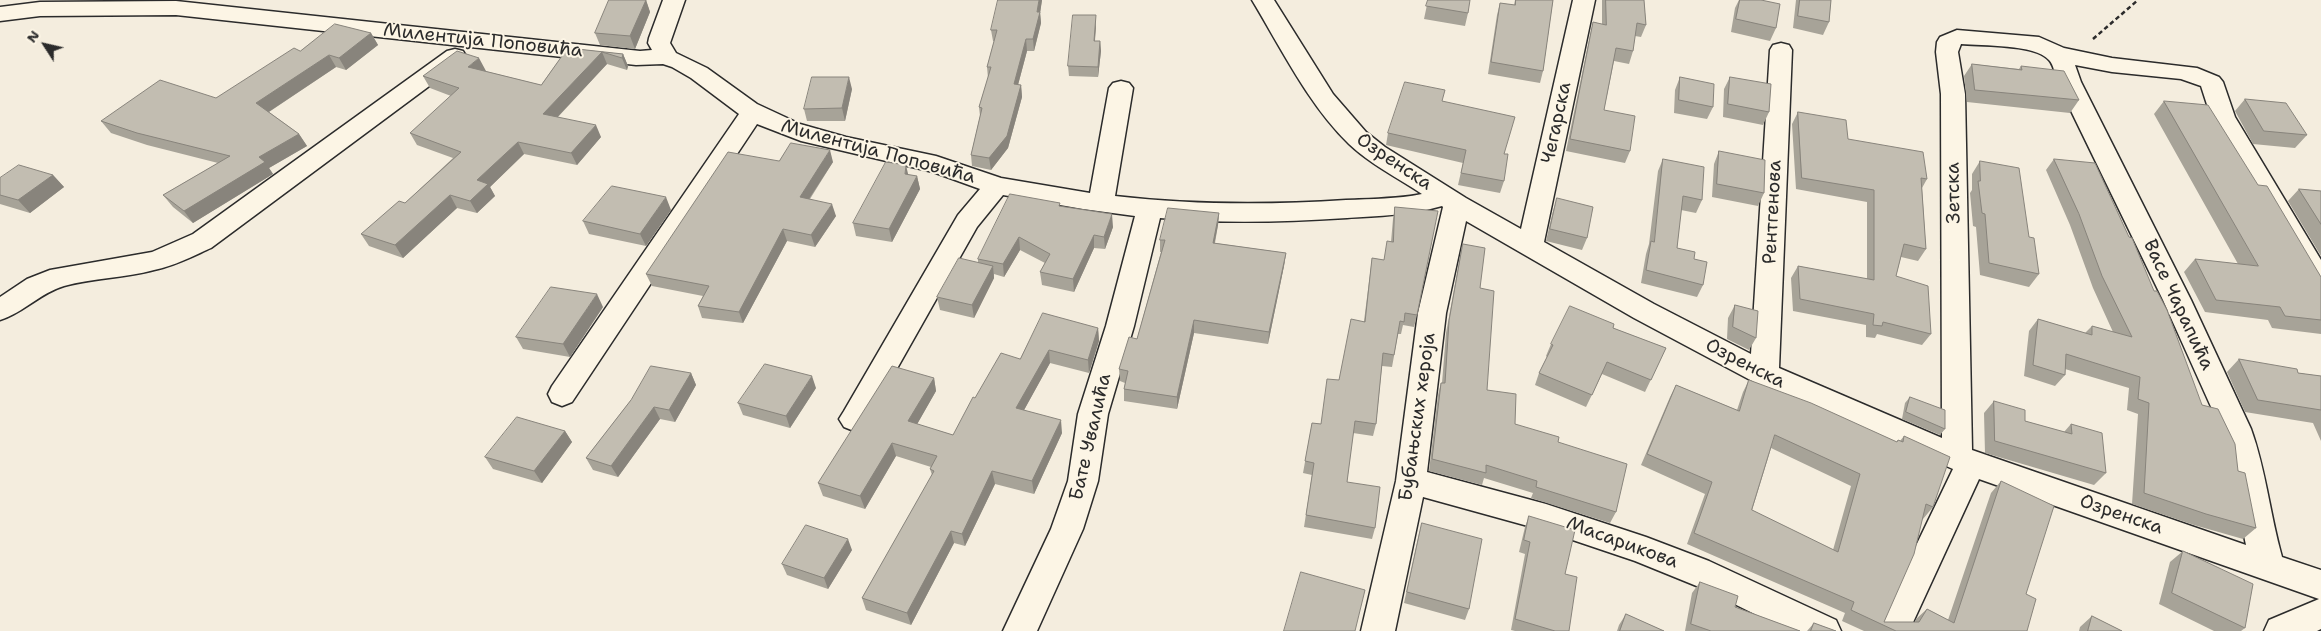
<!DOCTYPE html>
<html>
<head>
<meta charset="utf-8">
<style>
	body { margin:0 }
	#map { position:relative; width:2321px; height:631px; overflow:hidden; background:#f4edde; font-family:"Shantell Sans",sans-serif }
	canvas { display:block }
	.north { position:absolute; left:20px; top:20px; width:50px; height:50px; -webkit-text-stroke:4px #fcf5e5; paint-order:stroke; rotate:305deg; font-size:14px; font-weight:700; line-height:20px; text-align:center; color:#2b2b2b }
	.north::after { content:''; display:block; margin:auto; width:18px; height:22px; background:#2b2b2b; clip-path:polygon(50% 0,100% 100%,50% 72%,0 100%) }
</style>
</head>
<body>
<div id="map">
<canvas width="2321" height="631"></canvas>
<div class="north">N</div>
</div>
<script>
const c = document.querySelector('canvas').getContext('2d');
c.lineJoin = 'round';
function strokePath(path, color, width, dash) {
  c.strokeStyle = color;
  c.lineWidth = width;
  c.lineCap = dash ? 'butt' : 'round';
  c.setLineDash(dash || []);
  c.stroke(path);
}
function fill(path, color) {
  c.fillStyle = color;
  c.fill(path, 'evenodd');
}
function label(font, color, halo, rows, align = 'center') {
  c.font = font + ' "Shantell Sans",sans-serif';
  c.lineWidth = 4;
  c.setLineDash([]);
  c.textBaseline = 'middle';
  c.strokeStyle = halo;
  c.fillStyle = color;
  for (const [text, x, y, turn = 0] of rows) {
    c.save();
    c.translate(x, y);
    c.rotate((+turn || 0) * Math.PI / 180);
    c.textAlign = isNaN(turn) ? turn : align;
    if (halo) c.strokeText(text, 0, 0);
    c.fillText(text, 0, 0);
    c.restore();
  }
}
const minor = new Path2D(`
	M 663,0 L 685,0 L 670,43 L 676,53 L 707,68 L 757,104 L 800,124 L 846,137 L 936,156 L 1001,178 L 1090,193 L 1109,88 L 1113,83 L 1121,81 L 1129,83 L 1133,88 L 1115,196 C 1192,205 1269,205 1346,200 C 1372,199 1397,199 1422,194 C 1398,178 1370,164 1349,144 C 1308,104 1281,48 1252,0 L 1274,0 L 1333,94 L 1366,132 L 1385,147 L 1466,198 L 1521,229 L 1573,0 L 1595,0 L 1544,242 L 1654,304 L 1751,354 L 1770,50 L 1773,45 L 1781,43 L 1789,45 L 1792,50 L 1779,368 L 1942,438 L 1941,94 L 1936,52 L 1937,42 L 1940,37 L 1957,30 L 2039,37 L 2064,48 L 2112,58 L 2197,68 L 2219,77 L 2223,82 L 2235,117 L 2321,260 L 2321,293 L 2311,290 L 2211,117 L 2201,86 L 2181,79 L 2112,72 L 2075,65 L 2081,82 L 2191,300 L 2251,429 C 2266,470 2270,515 2282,557 L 2321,570 L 2321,629 L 2317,631 L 2264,631 L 2269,620 L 2319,599 L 1979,479 L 1909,631 L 1875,631 L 1953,469 L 1754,382 L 1634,318 L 1466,221 L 1446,313 L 1427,472 L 1546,504 L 1646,537 L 1709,561 L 1836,620 L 1841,631 L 1789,631 L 1704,589 L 1635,561 L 1546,531 L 1423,497 L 1395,631 L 1361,631 L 1396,481 L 1418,313 L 1443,207 L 1442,206 C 1411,215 1379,216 1347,218 C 1285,222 1222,224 1160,218 L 1134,326 L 1108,414 L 1098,481 L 1083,529 L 1037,631 L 1003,631 L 1051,529 L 1068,481 L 1078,414 L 1106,326 L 1135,216 L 1083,209 L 1003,195 L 977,227 L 864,427 L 854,431 L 844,427 L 839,419 L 844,411 L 958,215 L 980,189 L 933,172 L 801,141 L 757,124 L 572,402 L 562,406 L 552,402 L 548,394 L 552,386 L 739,114 L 691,78 L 672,67 L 663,64 L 636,65 L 176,15 L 40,16 L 0,21 L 0,7 L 40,2 L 176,1 L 640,51 L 652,50 L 648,43 L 649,38 ZM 1961,44 C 1982,46 2035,44 2049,60 C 2054,65 2055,75 2057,82 L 2163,300 L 2221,429 C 2234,466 2237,506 2246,545 L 1972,450 L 1965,94 L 1958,52 Z
	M 455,49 L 463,51 L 466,56 L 463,61 L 211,248 C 193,256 174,266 154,270 C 125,278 93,278 64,286 C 40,293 23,313 0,320 L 0,297 L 27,279 L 50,270 L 152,252 L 193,234 L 447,51 Z`);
strokePath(minor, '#2b2b2b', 3);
strokePath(new Path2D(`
	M 2093,39 L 2138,0`), '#2b2b2b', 2.5, [4.5, 3]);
fill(minor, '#fcf5e5');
fill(new Path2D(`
	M 609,0 L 646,0 L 650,12 L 635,49 L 600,45 L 595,33 Z
	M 1042,0 L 1040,12 L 1041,23 L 1034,51 L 1027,51 L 1018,85 L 1021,85 L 1022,97 L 1008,148 L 991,170 L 972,166 L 971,155 L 980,116 L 979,107 L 988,78 L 987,67 L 994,41 L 993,41 L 991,30 Z
	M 1428,0 L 1468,13 L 1465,26 L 1424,19 Z
	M 1515,0 L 1553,0 L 1543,71 L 1540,83 L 1488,74 L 1497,15 L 1500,3 L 1514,5 Z
	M 1602,0 L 1644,0 L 1646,25 L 1641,37 L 1635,36 L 1633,51 L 1629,64 L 1614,61 L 1604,110 L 1630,151 L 1625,163 L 1566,151 L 1590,35 L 1593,22 L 1602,24 Z
	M 1739,0 L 1761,0 L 1776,28 L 1770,41 L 1731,32 L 1735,8 Z
	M 1796,0 L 1831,0 L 1829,22 L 1823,35 L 1793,28 Z
	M 1096,25 L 1095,41 L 1100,41 L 1101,51 L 1098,77 L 1069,76 L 1068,66 Z
	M 371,33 L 378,45 L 346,70 L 336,67 L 269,112 L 299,134 L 307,146 L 269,168 L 273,174 L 193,223 L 173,207 L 163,195 L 218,163 L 147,145 L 111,133 L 101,121 L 216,98 L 300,51 Z
	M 568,48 L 623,54 L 628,66 L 627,70 L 607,64 L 558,117 L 601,137 L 577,165 L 524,154 L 490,187 L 495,196 L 477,213 L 457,208 L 403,258 L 369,246 L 361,234 L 405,203 L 453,158 L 417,145 L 410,133 L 451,96 L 430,88 L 423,76 L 486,71 L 485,71 L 541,85 Z
	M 1972,64 L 2019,69 L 2021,66 L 2079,100 L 2070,113 L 1967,102 L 1964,76 Z
	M 1680,77 L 1713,107 L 1707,119 L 1674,113 L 1675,90 Z
	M 1730,77 L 1769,112 L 1763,125 L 1723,117 L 1724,89 Z
	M 852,89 L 845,121 L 807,121 L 804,109 Z
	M 2245,99 L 2307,135 L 2295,148 L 2253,144 L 2235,111 Z
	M 1443,101 L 1504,154 L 1504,181 L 1500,193 L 1458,185 L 1463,163 L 1386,145 L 1388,133 Z
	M 2164,101 L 2258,185 L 2321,277 L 2321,334 L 2272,328 L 2268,320 L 2205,312 L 2184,272 L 2195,259 L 2238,264 L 2154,114 Z
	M 1798,112 L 1848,139 L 1927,179 L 1922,188 L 1926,249 L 1918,261 L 1901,257 L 1896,276 L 1931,334 L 1922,345 L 1877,334 L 1875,338 L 1866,337 L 1866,325 L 1793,311 L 1791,278 L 1798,266 L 1867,279 L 1867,202 L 1796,189 L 1792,124 Z
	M 1719,151 L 1764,193 L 1758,206 L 1712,197 L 1714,164 Z
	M 1663,159 L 1702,200 L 1696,213 L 1681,210 L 1677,248 L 1694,259 L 1703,285 L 1697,297 L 1641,283 L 1646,254 L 1649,244 L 1658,171 Z
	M 2054,159 L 2202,405 L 2238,471 L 2256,528 L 2243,539 L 2194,525 L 2132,504 L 2138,414 L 2127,410 L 2129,388 L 2065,369 L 2065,375 L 2055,386 L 2024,376 L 2029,331 L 2038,319 L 2085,333 L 2092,326 L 2113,332 L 2093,288 L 2070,225 L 2046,170 Z
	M 779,161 L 833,162 L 810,199 L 836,216 L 815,247 L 787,241 L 743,323 L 702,318 L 698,306 L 703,296 L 652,286 L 646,274 Z
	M 1980,161 L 2029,237 L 2039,274 L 2029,287 L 1980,275 L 1976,227 L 1973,226 L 1970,193 L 1972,190 L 1972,174 Z
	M 53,175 L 64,187 L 30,213 L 0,204 L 0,178 Z
	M 908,175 L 917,176 L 920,189 L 892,242 L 856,236 L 853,223 Z
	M 2299,189 L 2321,191 L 2321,256 L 2288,201 Z
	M 1557,198 L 1587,238 L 1582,250 L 1546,241 L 1553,211 Z
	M 1060,206 L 1113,227 L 1105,249 L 1094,248 L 1074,292 L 1042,285 L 1040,272 L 1045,263 L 1020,250 L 1004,277 L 994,274 L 994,278 L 974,318 L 940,310 L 937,297 L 978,263 L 978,259 Z
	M 1395,207 L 1417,315 L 1414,327 L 1403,325 L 1401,334 L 1398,334 L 1392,367 L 1382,366 L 1376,424 L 1373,436 L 1353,433 L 1347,482 L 1375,528 L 1372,539 L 1304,527 L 1312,475 L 1303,473 L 1312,423 L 1321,424 L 1364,321 L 1372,258 L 1384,260 L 1391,242 L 1393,219 Z
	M 671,210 L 646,246 L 589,234 L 583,221 Z
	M 1219,213 L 1218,225 L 1215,243 L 1286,253 L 1284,266 L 1268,344 L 1194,333 L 1177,409 L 1124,401 L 1124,389 L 1125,383 L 1120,381 L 1119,369 L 1137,339 L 1161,252 L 1160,252 L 1160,240 Z
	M 1463,244 L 1480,288 L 1487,390 L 1515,424 L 1558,442 L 1616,512 L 1610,523 L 1531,498 L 1533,493 L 1484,478 L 1482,485 L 1429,471 L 1438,395 L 1441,383 L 1442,383 L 1446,333 L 1460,257 Z
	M 1735,305 L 1756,338 L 1749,350 L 1727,339 L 1728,318 Z
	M 603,307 L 570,357 L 523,349 L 516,337 Z
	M 1098,328 L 1099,341 L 1089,373 L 1050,363 L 1024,410 L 1062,433 L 1034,494 L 995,484 L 965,546 L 954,543 L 911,625 L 866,610 L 862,598 L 932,475 L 930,469 L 931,467 L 896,456 L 865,509 L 823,496 L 818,483 L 934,378 L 936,391 L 917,424 L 953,435 L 975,398 L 1020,359 Z
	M 1613,328 L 1666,348 L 1645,392 L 1602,374 L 1586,407 L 1535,385 L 1539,373 L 1547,357 L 1546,356 L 1551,344 Z
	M 2239,359 L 2298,373 L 2321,376 L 2321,441 L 2313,423 L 2245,412 L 2227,372 Z
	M 691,373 L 696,385 L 675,422 L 660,419 L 618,477 L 593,470 L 586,458 L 631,400 Z
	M 1749,380 L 1897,442 L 1898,440 L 1900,441 L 1904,436 L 1933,507 L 1923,519 L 1923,518 L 1884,622 L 1915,622 L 1916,619 L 1927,609 L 1948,620 L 1991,493 L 2001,481 L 2026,594 L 2027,631 L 1864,631 L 1842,621 L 1845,613 L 1687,544 L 1705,494 L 1641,465 L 1670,397 L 1676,385 L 1737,410 L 1743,392 ZM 1771,448 L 1851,486 L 1833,550 L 1752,510 Z
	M 816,388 L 790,428 L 743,415 L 738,403 Z
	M 1910,397 L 1945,429 L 1940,435 L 1902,419 L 1905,403 Z
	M 1994,401 L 2025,421 L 2064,432 L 2071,424 L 2106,473 L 2094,485 L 1985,453 L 1984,413 Z
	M 565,431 L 572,442 L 542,483 L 493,469 L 485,457 Z
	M 1529,516 L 1565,574 L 1569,631 L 1515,631 L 1511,630 L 1525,554 L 1519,552 L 1525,527 Z
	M 1422,523 L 1469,609 L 1465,620 L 1404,603 L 1419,534 Z
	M 852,550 L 828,589 L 787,575 L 782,564 Z
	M 2183,551 L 2245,628 L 2241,631 L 2214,631 L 2159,604 L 2170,562 Z
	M 1700,582 L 1735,607 L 1800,631 L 1685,631 L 1692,593 Z
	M 1626,614 L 1664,631 L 1617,631 L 1619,625 Z
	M 2092,616 L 2122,631 L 2079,631 L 2080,627 Z
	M 1814,623 L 1836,631 L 1807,631 Z`), '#a7a398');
fill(new Path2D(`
	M 646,0 L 650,12 L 635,49 L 630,36 Z
	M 1039,0 L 1042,0 L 1040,14 L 1040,12 L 1041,23 L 1034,51 L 1033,39 Z
	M 1096,15 L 1096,25 L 1094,51 L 1094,41 Z
	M 371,33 L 378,45 L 346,70 L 339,58 Z
	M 1026,39 L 1027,51 L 1015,96 L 1014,84 Z
	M 1100,41 L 1101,51 L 1098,77 L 1098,67 Z
	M 602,52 L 607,64 L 549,126 L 543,114 Z
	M 623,54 L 628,66 L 627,70 L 622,58 Z
	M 329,55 L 336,67 L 264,115 L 256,103 Z
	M 479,58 L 486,71 L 474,79 L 468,67 Z
	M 849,77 L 852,89 L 845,121 L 842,108 Z
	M 1021,85 L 1022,97 L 1008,148 L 991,170 L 989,158 Z
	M 596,125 L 601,137 L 577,165 L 571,153 Z
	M 299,134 L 307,146 L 269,168 L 273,174 L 193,223 L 184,211 L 259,157 Z
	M 518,142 L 524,154 L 490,187 L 495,196 L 477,213 L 470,201 L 477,180 Z
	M 830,150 L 833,162 L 803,208 L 800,197 Z
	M 906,165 L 909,178 L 905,174 Z
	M 53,175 L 64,187 L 30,213 L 18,200 Z
	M 917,176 L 920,189 L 892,242 L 889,229 Z
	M 450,195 L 457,208 L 403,258 L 395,245 Z
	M 666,197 L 671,210 L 646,246 L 640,234 Z
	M 832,204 L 836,216 L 815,247 L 811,235 Z
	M 1219,213 L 1218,225 L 1212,255 L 1213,243 Z
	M 1112,214 L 1113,227 L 1105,249 L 1104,237 Z
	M 783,229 L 787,241 L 743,323 L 739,312 Z
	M 1094,235 L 1094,248 L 1074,292 L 1073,279 Z
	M 1019,237 L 1020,250 L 1004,277 L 1003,264 Z
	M 1286,253 L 1284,266 L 1268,344 L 1269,332 Z
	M 993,266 L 994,278 L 974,318 L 972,305 Z
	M 597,294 L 603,307 L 570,357 L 563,344 Z
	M 1194,320 L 1194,333 L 1177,409 L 1177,397 Z
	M 1098,328 L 1099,341 L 1089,373 L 1088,360 Z
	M 1049,350 L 1050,363 L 1018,421 L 1016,408 Z
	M 691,373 L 696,385 L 675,422 L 669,410 Z
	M 812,376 L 816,388 L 790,428 L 786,416 Z
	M 934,378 L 936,391 L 911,435 L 908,421 Z
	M 654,407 L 660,419 L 618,477 L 611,466 Z
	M 1061,420 L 1062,433 L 1034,494 L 1032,481 Z
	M 565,431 L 572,442 L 542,483 L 534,471 Z
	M 892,443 L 896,456 L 865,509 L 860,496 Z
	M 992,471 L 995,484 L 965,546 L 962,534 Z
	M 951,531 L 954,543 L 911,625 L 907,613 Z
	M 848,539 L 852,550 L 828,589 L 824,578 Z`), '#88847c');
const building = new Path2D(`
	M 609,0 L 646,0 L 630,36 L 595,33 Z
	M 998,0 L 1039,0 L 1037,12 L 1040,12 L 1033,39 L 1026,39 L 1014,84 L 1021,85 L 1007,136 L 989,158 L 971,155 L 982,108 L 979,107 L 991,67 L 987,67 L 997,30 L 991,30 Z
	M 1428,0 L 1470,0 L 1468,13 L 1426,6 Z
	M 1516,0 L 1553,0 L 1543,71 L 1491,62 L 1500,3 L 1515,5 Z
	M 1606,0 L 1644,0 L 1646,25 L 1637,23 L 1633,51 L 1616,48 L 1604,110 L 1635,116 L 1630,151 L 1570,139 L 1593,22 L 1606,25 Z
	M 1740,0 L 1761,0 L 1780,4 L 1776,28 L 1736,19 Z
	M 1800,0 L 1831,0 L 1829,22 L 1798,16 Z
	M 1073,15 L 1096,15 L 1094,41 L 1100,41 L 1098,67 L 1068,66 Z
	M 335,24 L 371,33 L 339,58 L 329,55 L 256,103 L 299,134 L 259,157 L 265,162 L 184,211 L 163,195 L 230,156 L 137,133 L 101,121 L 160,80 L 216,98 L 294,48 L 300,51 Z
	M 568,48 L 623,54 L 622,58 L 602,52 L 543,114 L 596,125 L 571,153 L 518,142 L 477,180 L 488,184 L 470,201 L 450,195 L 395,245 L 361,234 L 399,201 L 405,203 L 461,152 L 410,133 L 459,88 L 423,76 L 457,51 L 479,58 L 468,67 L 541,85 Z
	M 1972,64 L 2022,70 L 2021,66 L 2064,71 L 2079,100 L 1975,90 Z
	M 812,77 L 849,77 L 842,108 L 804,109 Z
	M 1680,77 L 1714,84 L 1713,107 L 1679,100 Z
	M 1730,77 L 1771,84 L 1769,112 L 1728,104 Z
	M 1405,82 L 1445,90 L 1442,101 L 1515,117 L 1504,154 L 1508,154 L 1504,181 L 1461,173 L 1466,150 L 1388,133 Z
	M 2245,99 L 2286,103 L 2307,135 L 2264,131 Z
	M 2164,101 L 2208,105 L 2258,185 L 2267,186 L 2321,277 L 2321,320 L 2285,316 L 2280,307 L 2216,300 L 2195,259 L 2258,266 Z
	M 1798,112 L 1846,120 L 1848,139 L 1923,152 L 1927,179 L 1921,178 L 1926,249 L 1904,244 L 1896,276 L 1928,286 L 1931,334 L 1883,322 L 1882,326 L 1873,325 L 1874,314 L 1800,299 L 1798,266 L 1874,280 L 1874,190 L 1802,178 Z
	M 791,143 L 830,150 L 800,197 L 832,204 L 811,235 L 783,229 L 739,312 L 698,306 L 709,286 L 646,274 L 728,152 L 779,161 Z
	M 1719,151 L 1765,160 L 1764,193 L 1717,184 Z
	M 1663,159 L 1704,167 L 1702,200 L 1683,196 L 1677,248 L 1695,252 L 1694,259 L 1707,262 L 1703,285 L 1646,270 L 1651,241 L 1654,242 Z
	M 2054,159 L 2095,163 L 2129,237 L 2132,238 L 2154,291 L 2157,291 L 2167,310 L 2202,405 L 2218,409 L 2235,444 L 2238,471 L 2245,473 L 2256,528 L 2206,514 L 2144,493 L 2149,403 L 2138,399 L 2140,377 L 2066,354 L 2065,375 L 2033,365 L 2038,319 L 2092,335 L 2092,326 L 2132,337 L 2102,276 L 2079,214 Z
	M 1980,161 L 2019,168 L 2029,237 L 2034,238 L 2039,274 L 1989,263 L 1985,214 L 1982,213 L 1978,181 L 1980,181 Z
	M 886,162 L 906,165 L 905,174 L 917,176 L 889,229 L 853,223 Z
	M 19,165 L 53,175 L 18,200 L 0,195 L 0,178 Z
	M 612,186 L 666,197 L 640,234 L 583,221 Z
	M 2299,189 L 2321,191 L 2321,224 Z
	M 1010,194 L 1060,203 L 1059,206 L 1112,214 L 1104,237 L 1094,235 L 1073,279 L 1040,272 L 1050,254 L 1019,237 L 1003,264 L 978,259 Z
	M 1557,198 L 1593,207 L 1587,238 L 1550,229 Z
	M 1395,207 L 1438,211 L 1417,315 L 1405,313 L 1404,322 L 1400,321 L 1394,355 L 1383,353 L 1376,424 L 1355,421 L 1347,482 L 1380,487 L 1375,528 L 1306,515 L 1314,463 L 1305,461 L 1312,423 L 1321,424 L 1327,379 L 1339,380 L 1351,319 L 1365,322 L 1372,258 L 1384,260 L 1387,241 L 1393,242 Z
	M 1168,208 L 1219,213 L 1213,243 L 1286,253 L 1269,332 L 1194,320 L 1177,397 L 1124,389 L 1128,371 L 1119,369 L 1129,337 L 1137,339 L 1165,240 L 1160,240 Z
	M 1463,244 L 1485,248 L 1480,288 L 1494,291 L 1487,390 L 1516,394 L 1515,424 L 1559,437 L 1558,442 L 1627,464 L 1616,512 L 1536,487 L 1537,481 L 1486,465 L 1486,473 L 1432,459 L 1441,383 L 1445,383 L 1449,321 Z
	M 959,258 L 993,266 L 972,305 L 937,297 Z
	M 551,287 L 597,294 L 563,344 L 516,337 Z
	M 1735,305 L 1758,311 L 1756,338 L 1733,327 Z
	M 1570,306 L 1614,324 L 1613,328 L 1666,348 L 1651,380 L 1607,362 L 1592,395 L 1539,373 L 1553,345 L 1551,344 Z
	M 1043,313 L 1098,328 L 1088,360 L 1049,350 L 1016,408 L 1061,420 L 1032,481 L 992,471 L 962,534 L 951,531 L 907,613 L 862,598 L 934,471 L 930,469 L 937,456 L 892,443 L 860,496 L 818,483 L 892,366 L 934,378 L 908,421 L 953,435 L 973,397 L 975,398 L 1001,353 L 1020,359 Z
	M 2239,359 L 2297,369 L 2298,373 L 2321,376 L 2321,410 L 2258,400 Z
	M 765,364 L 812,376 L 786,416 L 738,403 Z
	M 651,366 L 691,373 L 669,410 L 654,407 L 611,466 L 586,458 L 631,400 Z
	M 1749,380 L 1811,403 L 1897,442 L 1898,440 L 1903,442 L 1904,436 L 1950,457 L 1933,507 L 1926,504 L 1914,554 L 1884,622 L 1919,622 L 1927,609 L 1954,623 L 2001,481 L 2054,506 L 2026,594 L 2036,599 L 2027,631 L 1896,631 L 1851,610 L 1854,602 L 1694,533 L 1712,482 L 1647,454 L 1676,385 L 1739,411 ZM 1775,435 L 1860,474 L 1838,552 L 1752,510 Z
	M 1910,397 L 1945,410 L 1945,429 L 1906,412 Z
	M 1994,401 L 2025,410 L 2025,421 L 2072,434 L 2071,424 L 2102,433 L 2106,473 L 1995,441 Z
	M 517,417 L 565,431 L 534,471 L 485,457 Z
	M 1529,516 L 1575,530 L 1565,574 L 1577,577 L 1569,631 L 1555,631 L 1515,619 L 1530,542 L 1524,540 Z
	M 1422,523 L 1482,539 L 1469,609 L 1407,592 Z
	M 806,525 L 848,539 L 824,578 L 782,564 Z
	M 2183,551 L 2253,584 L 2245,628 L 2172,593 Z
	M 1301,572 L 1365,590 L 1355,631 L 1284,631 Z
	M 1700,582 L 1738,596 L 1735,607 L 1800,631 L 1711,631 L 1691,624 Z
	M 1626,614 L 1664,631 L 1620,631 Z
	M 2092,616 L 2122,631 L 2088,631 Z
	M 1814,623 L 1836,631 L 1811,631 Z`);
fill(building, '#c2bdb1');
strokePath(building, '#88847c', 1);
label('19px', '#2b2b2b', '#fcf5e5', [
	["Милентија Поповића",483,41,6],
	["Чегарска",1557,123,-78],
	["Милентија Поповића",878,152,15],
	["Озренска",1394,162,34],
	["Зетска",1954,193,-91],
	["Рентгенова",1773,212,-87],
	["Васе Чарапића",2178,305,65],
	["Озренска",1745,364,27],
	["Бубањских хероја",1418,417,-82],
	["Бате Увалића",1091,437,-77],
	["Озренска",2121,515,19],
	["Масарикова",1622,543,20]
]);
</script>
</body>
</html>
